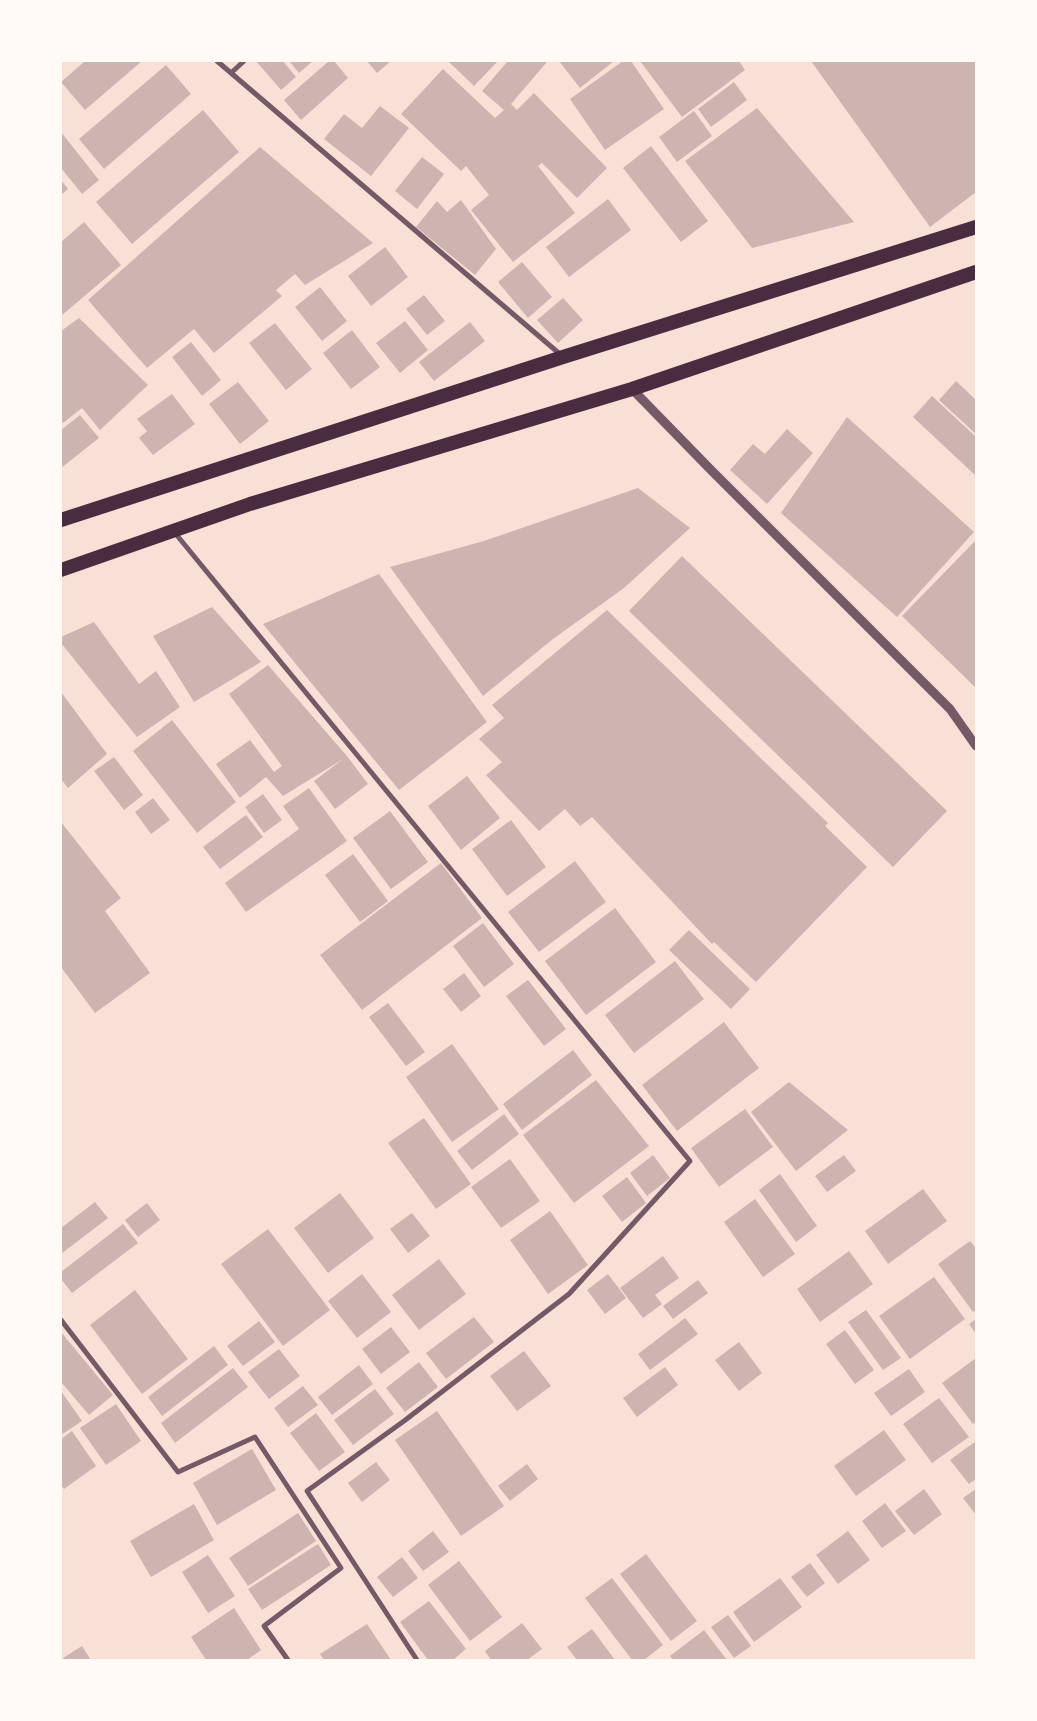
<!DOCTYPE html>
<html>
<head>
<meta charset="utf-8">
<style>
	body { margin:0 }
	#map { position:relative; width:1037px; height:1721px; overflow:hidden; background:#f7e1d7; font-family:"Space Grotesk",sans-serif }
	canvas { display:block }
	.frame { position:absolute; inset:0; border:62px solid #fffaf5; pointer-events:none }
</style>
</head>
<body>
<div id="map">
<canvas width="1037" height="1721"></canvas>
<div class="frame"></div>
</div>
<script>
const c = document.querySelector('canvas').getContext('2d');
c.lineJoin = 'round';
function fill(path, color) {
  c.fillStyle = color;
  c.fill(path, 'evenodd');
}
function strokePath(path, color, width, dash) {
  c.strokeStyle = color;
  c.lineWidth = width;
  c.lineCap = dash ? 'butt' : 'round';
  c.setLineDash(dash || []);
  c.stroke(path);
}
fill(new Path2D(`
	M 85,61 L 142,61 L 85,110 L 61,82 Z
	M 256,61 L 283,61 L 296,77 L 281,90 Z
	M 289,61 L 313,61 L 299,73 Z
	M 329,61 L 334,61 L 348,78 L 301,120 L 284,100 Z
	M 367,61 L 391,61 L 377,73 Z
	M 448,61 L 498,61 L 474,86 Z
	M 508,61 L 547,62 L 511,104 L 517,110 L 534,93 L 607,168 L 577,198 L 542,163 L 538,166 L 575,213 L 513,262 L 471,210 L 489,195 L 466,166 L 461,171 L 401,114 L 443,69 L 495,118 L 504,110 L 482,91 Z
	M 559,61 L 614,61 L 580,88 Z
	M 623,61 L 631,61 L 664,109 L 605,150 L 570,99 Z
	M 640,61 L 739,61 L 745,70 L 682,117 Z
	M 811,61 L 976,61 L 976,192 L 930,227 Z
	M 166,65 L 191,94 L 104,169 L 79,139 Z
	M 734,82 L 747,100 L 711,127 L 698,109 Z
	M 380,106 L 409,128 L 371,176 L 324,139 L 344,114 L 362,128 Z
	M 757,108 L 854,222 L 752,248 L 685,161 Z
	M 203,110 L 239,152 L 132,244 L 96,202 Z
	M 694,111 L 712,136 L 677,162 L 659,137 Z
	M 61,132 L 99,180 L 82,194 L 61,168 Z
	M 651,146 L 708,221 L 681,242 L 623,168 Z
	M 260,147 L 373,243 L 305,285 L 295,274 L 276,290 L 282,296 L 214,353 L 194,329 L 147,368 L 88,300 Z
	M 422,157 L 444,174 L 417,209 L 395,191 Z
	M 61,180 L 68,189 L 61,195 Z
	M 608,199 L 631,230 L 569,277 L 546,247 Z
	M 461,200 L 496,249 L 475,275 L 416,227 L 437,201 L 447,212 Z
	M 84,222 L 121,265 L 61,316 L 61,242 Z
	M 385,247 L 408,277 L 371,306 L 348,276 Z
	M 522,262 L 552,297 L 528,318 L 498,282 Z
	M 320,287 L 347,321 L 322,341 L 295,307 Z
	M 424,295 L 445,321 L 427,335 L 406,309 Z
	M 563,298 L 583,320 L 558,343 L 537,320 Z
	M 79,318 L 148,385 L 100,430 L 82,408 L 63,423 L 61,420 L 61,331 Z
	M 405,321 L 428,350 L 400,373 L 376,343 Z
	M 470,322 L 485,341 L 434,381 L 419,362 Z
	M 275,323 L 312,369 L 286,390 L 249,343 Z
	M 352,330 L 380,367 L 351,389 L 323,353 Z
	M 191,342 L 221,380 L 202,396 L 172,357 Z
	M 956,381 L 976,400 L 976,434 L 939,400 Z
	M 238,382 L 269,421 L 240,444 L 209,404 Z
	M 172,394 L 195,424 L 153,455 L 139,438 L 147,431 L 137,419 Z
	M 932,396 L 976,437 L 976,476 L 913,417 Z
	M 80,415 L 99,438 L 61,468 L 61,430 Z
	M 847,417 L 974,532 L 897,617 L 781,513 Z
	M 787,429 L 813,453 L 767,504 L 730,470 L 753,444 L 765,454 Z
	M 638,488 L 690,528 L 624,588 L 553,639 L 483,696 L 390,567 L 484,541 Z
	M 976,540 L 976,688 L 902,616 Z
	M 682,556 L 947,811 L 893,867 L 629,611 Z
	M 379,574 L 487,722 L 399,790 L 263,624 Z
	M 212,607 L 261,662 L 194,702 L 153,636 Z
	M 607,610 L 828,823 L 825,826 L 867,867 L 756,982 L 714,942 L 712,944 L 592,817 L 580,826 L 565,809 L 539,831 L 486,775 L 502,762 L 479,739 L 504,718 L 492,705 Z
	M 94,622 L 139,684 L 156,671 L 180,707 L 137,737 L 61,643 L 61,637 Z
	M 268,665 L 347,756 L 368,784 L 335,809 L 314,781 L 343,759 L 283,796 L 266,777 L 240,798 L 216,764 L 250,740 L 274,772 L 282,766 L 229,694 Z
	M 61,692 L 107,754 L 68,788 L 61,779 Z
	M 172,720 L 236,802 L 197,833 L 133,751 Z
	M 114,757 L 143,795 L 124,810 L 94,771 Z
	M 467,776 L 500,818 L 461,850 L 428,806 Z
	M 309,788 L 347,841 L 246,912 L 225,883 L 299,829 L 283,806 Z
	M 263,794 L 282,820 L 264,833 L 245,807 Z
	M 153,798 L 170,820 L 151,834 L 135,812 Z
	M 390,811 L 428,862 L 391,889 L 353,838 Z
	M 246,815 L 263,837 L 220,869 L 203,847 Z
	M 511,820 L 546,867 L 507,896 L 472,849 Z
	M 61,822 L 121,898 L 105,911 L 150,973 L 95,1013 L 61,967 Z
	M 353,854 L 388,901 L 360,922 L 325,875 Z
	M 575,861 L 606,902 L 539,952 L 508,912 Z
	M 441,863 L 482,918 L 362,1010 L 320,955 Z
	M 615,908 L 656,962 L 586,1015 L 545,961 Z
	M 483,923 L 514,964 L 484,987 L 453,946 Z
	M 689,930 L 750,989 L 731,1009 L 669,950 Z
	M 675,961 L 704,999 L 634,1053 L 605,1015 Z
	M 464,973 L 481,996 L 461,1012 L 443,989 Z
	M 528,980 L 566,1029 L 544,1046 L 506,996 Z
	M 388,1003 L 425,1052 L 406,1066 L 369,1017 Z
	M 724,1022 L 759,1068 L 677,1131 L 642,1085 Z
	M 452,1044 L 499,1109 L 452,1142 L 406,1077 Z
	M 573,1050 L 592,1075 L 522,1130 L 503,1104 Z
	M 596,1080 L 649,1146 L 574,1203 L 523,1135 Z
	M 789,1082 L 848,1130 L 796,1171 L 751,1112 Z
	M 745,1109 L 773,1147 L 719,1187 L 691,1148 Z
	M 504,1114 L 519,1134 L 472,1170 L 457,1151 Z
	M 424,1118 L 471,1184 L 436,1209 L 388,1143 Z
	M 653,1155 L 670,1178 L 647,1196 L 630,1173 Z
	M 844,1155 L 856,1171 L 827,1192 L 815,1176 Z
	M 510,1159 L 540,1201 L 501,1228 L 471,1187 Z
	M 780,1174 L 817,1226 L 796,1242 L 759,1190 Z
	M 627,1177 L 646,1203 L 622,1222 L 602,1196 Z
	M 923,1189 L 947,1221 L 888,1264 L 865,1231 Z
	M 340,1193 L 374,1238 L 328,1273 L 294,1228 Z
	M 755,1199 L 795,1254 L 763,1277 L 724,1222 Z
	M 95,1202 L 108,1218 L 61,1254 L 61,1228 Z
	M 147,1203 L 160,1220 L 138,1237 L 125,1220 Z
	M 550,1211 L 588,1265 L 548,1294 L 510,1240 Z
	M 412,1213 L 430,1236 L 408,1253 L 390,1229 Z
	M 123,1224 L 138,1243 L 72,1293 L 61,1279 L 61,1272 Z
	M 268,1229 L 330,1310 L 283,1346 L 221,1264 Z
	M 970,1241 L 976,1248 L 976,1310 L 973,1312 L 938,1264 Z
	M 849,1251 L 873,1284 L 820,1322 L 797,1289 Z
	M 663,1256 L 679,1278 L 655,1295 L 662,1304 L 643,1318 L 620,1288 Z
	M 439,1259 L 466,1294 L 419,1330 L 392,1295 Z
	M 362,1274 L 391,1312 L 357,1338 L 328,1301 Z
	M 608,1274 L 626,1298 L 605,1314 L 587,1290 Z
	M 934,1277 L 965,1319 L 910,1359 L 879,1316 Z
	M 698,1280 L 708,1293 L 673,1319 L 663,1306 Z
	M 135,1290 L 188,1359 L 142,1394 L 90,1325 Z
	M 866,1310 L 901,1358 L 883,1370 L 848,1322 Z
	M 474,1317 L 494,1342 L 446,1379 L 426,1353 Z
	M 685,1318 L 698,1334 L 650,1370 L 638,1354 Z
	M 976,1319 L 976,1334 L 969,1324 Z
	M 259,1321 L 275,1342 L 243,1366 L 227,1346 Z
	M 391,1327 L 410,1352 L 381,1374 L 362,1349 Z
	M 845,1330 L 874,1370 L 855,1384 L 826,1344 Z
	M 61,1332 L 113,1395 L 89,1415 L 61,1382 Z
	M 739,1342 L 762,1373 L 739,1391 L 715,1360 Z
	M 214,1346 L 228,1365 L 162,1416 L 148,1397 Z
	M 279,1349 L 300,1376 L 269,1399 L 248,1372 Z
	M 524,1351 L 551,1386 L 517,1411 L 490,1376 Z
	M 976,1358 L 976,1422 L 973,1424 L 942,1383 Z
	M 419,1362 L 438,1387 L 405,1412 L 386,1388 Z
	M 359,1365 L 373,1384 L 332,1415 L 318,1397 Z
	M 665,1367 L 678,1385 L 637,1417 L 623,1398 Z
	M 233,1368 L 248,1387 L 175,1443 L 161,1423 Z
	M 909,1369 L 925,1392 L 891,1416 L 874,1393 Z
	M 303,1386 L 318,1405 L 288,1427 L 274,1408 Z
	M 375,1389 L 394,1414 L 353,1445 L 334,1420 Z
	M 61,1391 L 82,1421 L 61,1435 Z
	M 939,1398 L 969,1437 L 932,1463 L 903,1424 Z
	M 116,1404 L 141,1441 L 106,1465 L 80,1428 Z
	M 437,1411 L 504,1506 L 461,1536 L 395,1440 Z
	M 316,1413 L 345,1452 L 319,1471 L 290,1433 Z
	M 884,1430 L 906,1460 L 856,1496 L 834,1466 Z
	M 72,1431 L 96,1466 L 64,1489 L 61,1485 L 61,1439 Z
	M 976,1441 L 976,1479 L 969,1484 L 950,1460 Z
	M 252,1449 L 276,1490 L 217,1525 L 193,1483 Z
	M 376,1462 L 390,1480 L 362,1502 L 348,1483 Z
	M 527,1464 L 538,1479 L 510,1501 L 498,1486 Z
	M 924,1489 L 942,1514 L 914,1535 L 895,1511 Z
	M 976,1489 L 976,1515 L 963,1498 Z
	M 885,1503 L 906,1531 L 882,1548 L 862,1521 Z
	M 194,1504 L 214,1540 L 151,1577 L 130,1541 Z
	M 298,1513 L 316,1541 L 248,1586 L 229,1558 Z
	M 433,1531 L 449,1552 L 423,1571 L 408,1551 Z
	M 848,1531 L 870,1560 L 838,1584 L 816,1555 Z
	M 318,1544 L 331,1565 L 262,1610 L 248,1589 Z
	M 646,1554 L 697,1621 L 671,1641 L 620,1574 Z
	M 208,1555 L 235,1596 L 208,1613 L 182,1572 Z
	M 402,1557 L 418,1578 L 393,1597 L 377,1577 Z
	M 459,1561 L 502,1617 L 470,1641 L 428,1585 Z
	M 810,1563 L 825,1583 L 807,1597 L 791,1577 Z
	M 612,1578 L 663,1645 L 644,1660 L 632,1660 L 585,1598 Z
	M 780,1578 L 802,1607 L 754,1642 L 733,1612 Z
	M 429,1601 L 466,1649 L 453,1660 L 428,1660 L 400,1622 Z
	M 234,1608 L 261,1650 L 247,1660 L 206,1660 L 191,1637 Z
	M 728,1615 L 751,1646 L 734,1658 L 711,1627 Z
	M 522,1623 L 542,1649 L 527,1660 L 491,1660 L 485,1651 Z
	M 367,1624 L 391,1660 L 324,1660 L 320,1654 Z
	M 592,1629 L 615,1660 L 577,1660 L 567,1647 Z
	M 704,1630 L 727,1660 L 673,1660 L 670,1656 Z
	M 82,1646 L 91,1660 L 64,1660 L 63,1658 Z`), '#ccb4b1');
strokePath(new Path2D(`
	M 217,61 L 561,355
	M 231,73 L 244,61
	M 175,533 L 690,1161 L 569,1294 L 404,1421 L 307,1491 L 417,1660
	M 61,1320 L 178,1472 L 255,1437 L 341,1568 L 264,1626 L 288,1660`), '#755966', 5);
strokePath(new Path2D(`
	M 632,389 L 711,470 L 950,709 L 976,746`), '#755966', 9);
strokePath(new Path2D(`
	M 61,520 L 563,357 L 976,227
	M 61,570 L 250,504 L 632,389 L 976,272`), '#4a2c40', 14);
</script>
</body>
</html>
